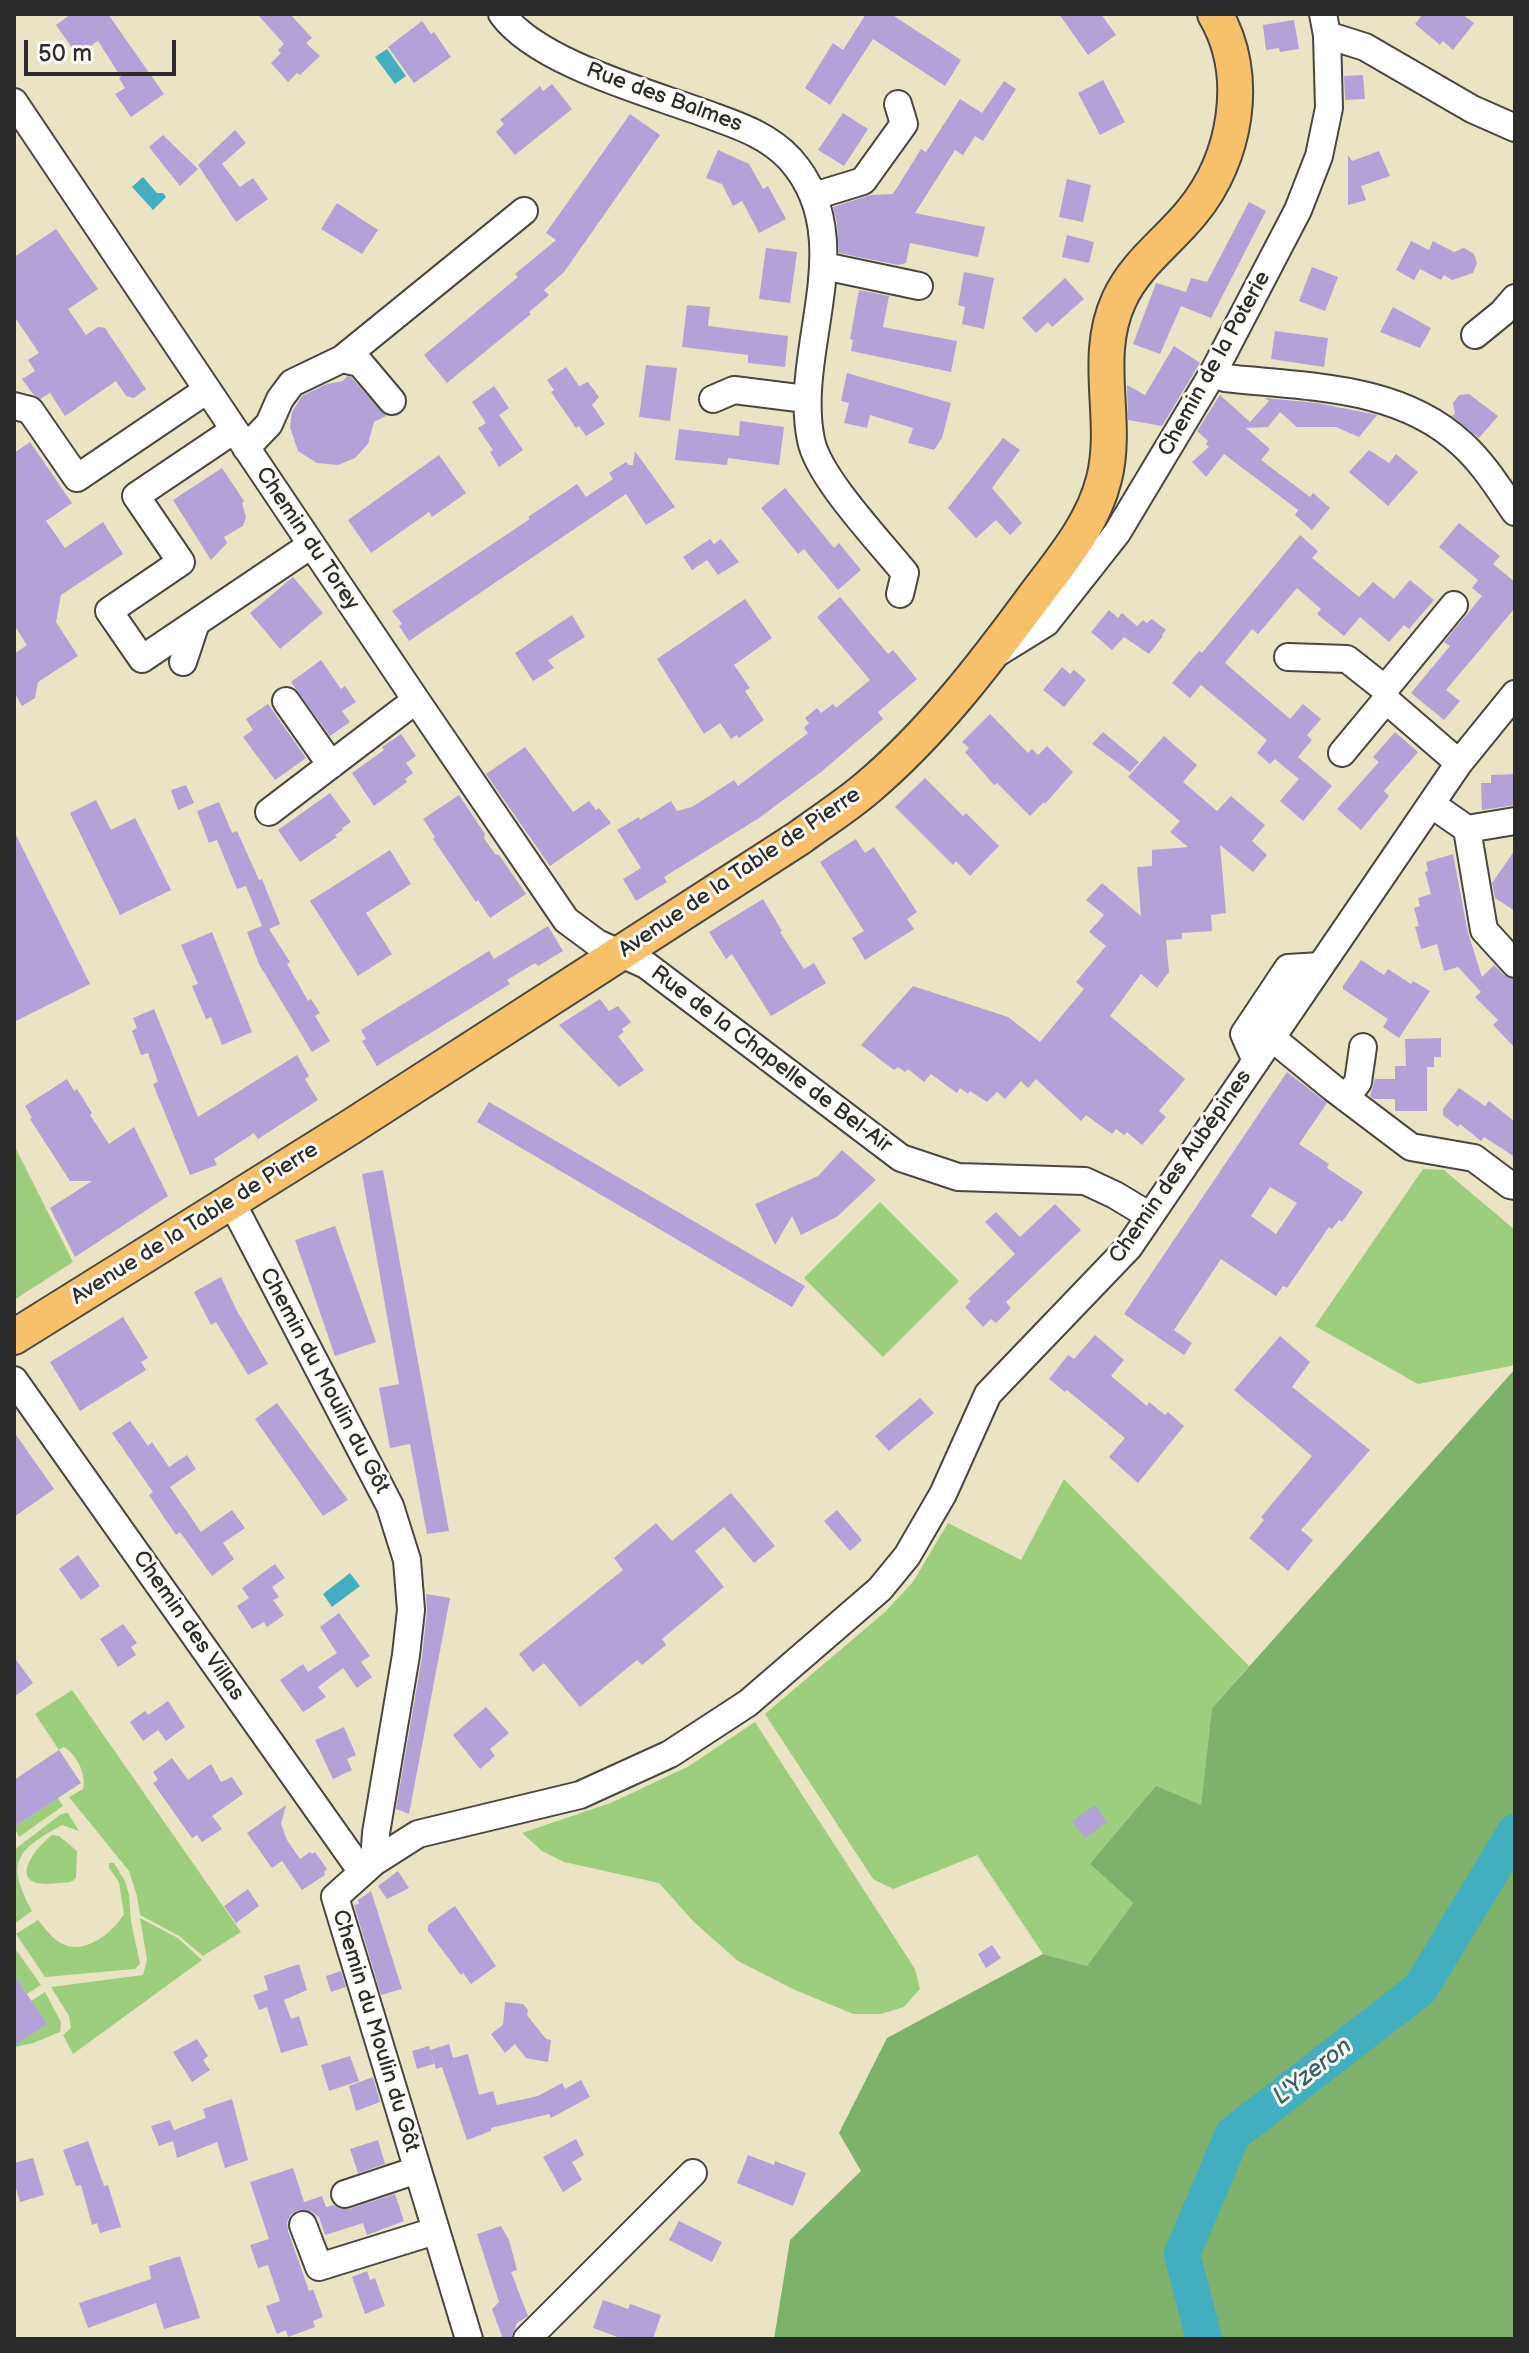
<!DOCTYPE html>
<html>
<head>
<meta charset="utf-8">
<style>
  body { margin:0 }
  #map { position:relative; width:1529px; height:2353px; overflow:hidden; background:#ebe4c4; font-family:"Balsamiq Sans",sans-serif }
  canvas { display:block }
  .frame { position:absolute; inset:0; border:16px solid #2b2b2b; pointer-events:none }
  .scale { position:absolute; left:24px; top:40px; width:152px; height:36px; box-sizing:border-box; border:4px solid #2b2b2b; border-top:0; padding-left:10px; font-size:24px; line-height:28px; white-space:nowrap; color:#2b2b2b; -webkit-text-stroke:6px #fdfcf7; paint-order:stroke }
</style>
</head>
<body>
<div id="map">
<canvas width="1529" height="2353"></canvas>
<div class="frame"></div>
<div class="scale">50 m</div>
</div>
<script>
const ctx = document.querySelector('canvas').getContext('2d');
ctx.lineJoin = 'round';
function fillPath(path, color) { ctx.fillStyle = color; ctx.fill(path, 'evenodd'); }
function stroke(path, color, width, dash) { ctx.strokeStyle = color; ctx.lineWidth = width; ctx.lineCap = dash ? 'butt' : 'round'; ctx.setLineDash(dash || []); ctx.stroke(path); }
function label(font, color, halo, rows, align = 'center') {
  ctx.font = font + ' "Balsamiq Sans",sans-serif'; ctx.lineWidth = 6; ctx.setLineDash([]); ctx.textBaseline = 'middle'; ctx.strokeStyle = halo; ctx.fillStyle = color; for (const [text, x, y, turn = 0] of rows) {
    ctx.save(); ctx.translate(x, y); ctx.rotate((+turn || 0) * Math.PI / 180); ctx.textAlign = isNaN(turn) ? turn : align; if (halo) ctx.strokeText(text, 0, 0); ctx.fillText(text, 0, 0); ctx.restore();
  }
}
fillPath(new Path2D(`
  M14,1145L73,1262L14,1300Z
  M1423,1169L1444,1170L1515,1230V1363L1511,1366L1418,1384L1315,1326Z
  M880,1202L959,1281L883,1357L804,1278Z
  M1064,1479L1249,1666L1212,1708L1201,1806L1090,1864L1133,1903L1087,1966L1043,1954L977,1855L893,1889L873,1879L765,1714L885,1612L913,1582L948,1523L1021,1560Z
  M72,1690L241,1932L203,1956L179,1936L140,1915L137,1896L129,1871L69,1797L83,1789C87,1774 76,1754 64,1747L59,1750L35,1714Z
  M755,1722L915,1969L920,1989L904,2007L881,2014H853L793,1989L738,1961L694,1922L659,1883L564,1862L542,1851L522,1833L613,1802L689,1766Z
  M58,1798L63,1806L19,1837L14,1827Z
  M68,1813L79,1831L62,1825C15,1851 6,1862 32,1911L14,1924V1850L61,1814Z
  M52,1835L59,1836L77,1851L76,1878C70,1884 67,1882 58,1883C8,1890 27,1855 52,1835Z
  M109,1863H114L125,1881L129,1895L131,1921L140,1964L135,1969L45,1977L16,1934L38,1920C43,1926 49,1934 55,1939C79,1960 111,1935 124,1914L119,1882L109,1868Z
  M140,1918L178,1938L202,1960L73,2054L63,2035L71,2028L69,2016L51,1987L143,1975L147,1960Z
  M14,1947L41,1985L27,1994L14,1976Z
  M45,1992L61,2022L60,2032L33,2043L15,2047L31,2001Z`), '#9cce7d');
fillPath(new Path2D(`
  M1515,1369V2339H774L790,2240L861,2171L839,2133L887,2038L1043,1954L1087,1966L1133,1903L1090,1864L1156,1786L1201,1805L1212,1708Z`), '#7db16c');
fillPath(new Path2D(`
  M387,49L406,76L395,84L375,57Z
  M143,177L157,193H163L166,197L153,210L132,187Z
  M350,1573L360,1586L332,1607L323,1594Z`), '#42aec0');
stroke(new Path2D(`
  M1204,2339L1182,2254L1233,2134L1420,1989L1515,1832`), '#42aec0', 36);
fillPath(new Path2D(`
  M71,14H108L164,94L131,117L115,94L125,88L119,78L121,77L98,41L77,55L56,25Z
  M257,14H290L312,38L306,43L320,56L300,75L297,73L288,82L271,63L281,53L278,50L284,44Z
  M866,14H891L961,60L945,86L873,39L830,105L805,88L833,43L843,50Z
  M1059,14H1101L1116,35L1088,55Z
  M1423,14H1462L1474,23L1453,50L1443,41L1440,45L1415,24Z
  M1294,20L1299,49L1280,52L1279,48L1266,50L1263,25Z
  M422,21L431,34L434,32L451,57L414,83L388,47Z
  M1363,75L1365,99L1345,100L1344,76Z
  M1103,80L1125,122L1100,135L1078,93Z
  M1004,81L1016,89L983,141L975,136L963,155L955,150L915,213L985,227L978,257L910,243L906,263L898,265L839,253L837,223L833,207L870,195L893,194L921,149L926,152L960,99L982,113Z
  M552,84L572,109L515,155L496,132L504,124L500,120L540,86L543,91Z
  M843,113L868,129L844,166L818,150Z
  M630,114L660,135L564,272L544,290L549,295L529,312L531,314L447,383L424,355L518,277L515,274L556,240L546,233Z
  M235,130L246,143L222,164L240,187L253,178L268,199L236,222L198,165Z
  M163,135L198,169L180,186L149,147Z
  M718,150L749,164L763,189L768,186L786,219L759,233L742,201L733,206L722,184L706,178Z
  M1379,151L1390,176L1361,186L1366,200L1348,205V155L1352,161Z
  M1067,179L1091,185L1083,222L1059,217Z
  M1249,202L1266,211L1211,318L1181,306L1160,354L1133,344L1156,283L1186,292L1191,278L1207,282Z
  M337,203L378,230L362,254L321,229Z
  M56,229L98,289L68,309L86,335L98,327L105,328L146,389L134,398L126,396L116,381L65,416L50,393L40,399L33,394L22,379L35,371L28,360L39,353L14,316V257Z
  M1067,235L1094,242L1089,263L1062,257Z
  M1411,241L1429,250L1433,241L1454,252L1464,248L1474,254L1477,263L1473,273L1452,280L1444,275L1441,280L1420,269L1414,280L1396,270Z
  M766,248L797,252L790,303L759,299Z
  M1312,267L1338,277L1325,311L1299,301Z
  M964,272L994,278L984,329L962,324L965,307L958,305Z
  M1065,278L1084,299L1052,327L1048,322L1036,333L1022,318Z
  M859,290L889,296L883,327L957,341L951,372L851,351L853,340L850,339Z
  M687,305L710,307L708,326L788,336L785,367L748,363V355L682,347Z
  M1393,307L1431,328L1420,348L1380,332Z
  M1275,331L1328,338L1324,367L1271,359Z
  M1174,346L1200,363L1162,426L1128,420L1127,385L1145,395Z
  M646,365L677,368L670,421L639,417Z
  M566,367L579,386L588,382L599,397L592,405L605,424L586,436L579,426L576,428L551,392L554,390L547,380Z
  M847,373L951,403L942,438L934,450L908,443L913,428L870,415L867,428L844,423L849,403L841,401Z
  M347,376L351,377L386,416L374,422L368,444L355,458L338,465L317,463L298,451L290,427L292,412L302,396L327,384L343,381Z
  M494,386L509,408L499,415L523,450L499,467L490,452L493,450L478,428L486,423L472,402Z
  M1469,394L1498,416L1479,438L1452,416L1455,414L1453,403L1459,395Z
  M1220,395L1250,422L1269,401L1265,398L1317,403L1377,415L1359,437L1336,427H1297L1280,412L1268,427L1246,428L1270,449L1261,460L1310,497L1313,493L1330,508L1312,530L1295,515L1298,510L1224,454L1206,477L1192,462L1209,447L1206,444L1208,441L1197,431Z
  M740,421L784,427L779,465L728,458L727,465L675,460L679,429L739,436Z
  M1003,438L1020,450L992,488L1022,523L1010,535L996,520L976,538L948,508Z
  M30,442L72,503L46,521L65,548L103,522L123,554L61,595L56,622L78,656L38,682L35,698L22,706L14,692V654L27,645L14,625V453Z
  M1369,450L1389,463L1396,454L1418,472L1388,506L1349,472Z
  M635,451L675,507L646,525L626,494L409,641L399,626L402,624L392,611L530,519L528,517L577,484L586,497L613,479L609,473L626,462L629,465H633Z
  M439,455L466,493L432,517L429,512L371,553L348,520Z
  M222,468L244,501L242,503L246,517L243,526L224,537L227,543L211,560L173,500Z
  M785,488L834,548L839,543L861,570L838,590L804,549L798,554L761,508Z
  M1459,523L1500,556L1493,564L1515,582V608L1446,690L1460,701L1444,720L1411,693L1450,646L1444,642L1482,596L1472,588L1478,580L1439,547Z
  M1300,535L1318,551L1312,558L1359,597L1373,582L1394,599L1410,580L1434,600L1409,629L1404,625L1389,642L1360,617L1344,636L1317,614L1321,609L1297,588L1258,634L1252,629L1225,663L1290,719L1303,704L1321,719L1307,735L1312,740L1298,757L1332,786L1303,821L1280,801L1299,779L1275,759L1270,764L1257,753L1267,740L1201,685L1190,698L1172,683L1199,651L1202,653Z
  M710,539L714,544L721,539L739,562L718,575L707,560L692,570L683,557Z
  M293,577L323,613L280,649L250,613Z
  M840,597L888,654L893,650L917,679L878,712L883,719L821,772L759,818L664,877L667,882L636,901L623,879L641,868L617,830L639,817L640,820L671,801L677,811L692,807L734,780L738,786L808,733L804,728L809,723L805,718L817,708L821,713L833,704L836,708L870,680L817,617Z
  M745,599L772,638L734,665L750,688L745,691L764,720L739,738L737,735L731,739L720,723L704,734L657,659Z
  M1109,610L1118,618L1122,613L1137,626L1143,620L1147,623L1152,619L1166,630L1162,635L1163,636L1149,654L1124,637L1112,650L1091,632Z
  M572,615L585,637L548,660L554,668L533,681L515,653Z
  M321,660L341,689L345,686L356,702L342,711L350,722L330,736L291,682Z
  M1062,667L1070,674L1074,670L1086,680L1064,707L1043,690Z
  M268,704L306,758L275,780L243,737L253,730L246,719Z
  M990,714L1028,753L1032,749L1038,755L1047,746L1073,772L1045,804L1044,802L1030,816L997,783L994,785L965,752L969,748L962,742Z
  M1103,732L1139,762L1130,772L1092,744Z
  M1395,732L1418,752L1384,791L1389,796L1361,830L1337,809L1379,762L1373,757Z
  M401,734L416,756L406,763L413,773L405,779L407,782L374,806L352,773L384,750L382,747Z
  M1164,736L1197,765L1183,782L1217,811L1231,796L1265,825L1252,841L1267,855L1253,872L1220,845L1226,913L1211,915L1212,931L1182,933V939L1166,940L1169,972L1157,988L1141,974L1110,1016L1185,1079L1159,1111L1166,1117L1142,1145L1127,1132L1124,1135L1116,1129L1112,1134L1086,1115L1081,1121L1036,1079L1028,1088L1021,1081L1005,1099L997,1092L987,1102L970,1091L968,1094L960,1088L957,1093L931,1074L924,1082L908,1069L905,1072L898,1067L894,1070L861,1045L913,986L1008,1017L1040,1042L1084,989L1076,982L1106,946L1089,932L1104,915L1086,900L1102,883L1141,916L1137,867L1152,866V850L1188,847L1170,832L1180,821L1128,777Z
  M525,747L573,812L589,801L596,810L599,808L611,823L550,866L486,774Z
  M1515,774V805L1482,810L1481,783H1491V775Z
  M925,778L963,816L966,813L999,846L970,876L956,861L953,865L895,807Z
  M186,785L194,803L178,810L171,790Z
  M330,793L351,822L342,828L343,830L335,835L337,837L300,862L278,830Z
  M459,795L485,834L484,838L495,854L499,855L526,894L490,918L478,900L476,902L433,839L435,837L423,819Z
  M96,800L111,830L135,818L171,890L120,915L70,813Z
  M219,802L232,833L237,831L259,880L262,879L280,924L269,929L290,962L287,964L308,1001L311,999L320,1013L315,1016L330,1041L312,1052L259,964L247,932L262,926L246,886L237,889L217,840L209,843L197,811Z
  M14,831L90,984L14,1022Z
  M856,839L865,853L874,847L917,912L907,919L914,929L865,960L852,938L864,931L820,862Z
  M390,850L411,884L366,913L392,954L358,976L310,901Z
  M1515,850V911L1495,898L1492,883Z
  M1453,854L1468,933L1482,977L1494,965L1504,975L1515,980V1048L1493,1025L1498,1020L1475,997L1481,992L1458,967L1444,971L1437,944L1421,949L1415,927L1419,926L1414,908L1420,906L1418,898L1431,894L1425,872L1428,871L1426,862Z
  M763,899L782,931L780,932L804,969L814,963L826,983L771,1016L732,954L726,959L709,932Z
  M548,926L563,951L538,966L535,963L507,980L510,984L377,1066L362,1041L366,1039L361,1030L489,951L494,959Z
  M212,932L252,1032L222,1045L211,1017L206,1019L192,986L198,984L181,945Z
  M1361,960L1384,975L1388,969L1411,984L1413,981L1430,991L1399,1038L1383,1027L1388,1019L1343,989V986Z
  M600,999L609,1011L618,1006L631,1022L622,1029L624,1032L618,1036L644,1070L619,1087L559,1025Z
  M154,1009L198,1117L297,1055L309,1076L305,1079L318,1100L258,1139L254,1133L214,1159L217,1165L190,1175L153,1084L158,1082L148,1053L141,1055L132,1031L137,1028L133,1018Z
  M1441,1038V1057H1434V1067H1427V1111H1395V1099H1374L1370,1096L1375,1079H1395V1066H1406L1405,1039Z
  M1287,1072L1327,1103L1299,1144L1329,1164L1327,1168L1363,1192L1342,1222L1339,1220L1332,1229L1329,1227L1287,1288L1283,1286L1276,1296L1221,1259L1174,1330L1192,1343L1184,1355L1124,1314ZM1270,1187L1297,1203L1276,1234L1251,1216Z
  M67,1079L74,1091L77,1089L92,1113L90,1115L109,1144L134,1127L168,1196L75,1257L50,1208L92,1181H70L30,1119L32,1118L25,1106Z
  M1459,1088L1485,1106L1489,1101L1515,1122V1157L1484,1137L1481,1141L1460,1124L1458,1127L1443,1115V1109Z
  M489,1102L805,1286L792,1307L477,1122Z
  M842,1150L876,1180L838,1216L801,1235L792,1216L775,1245L755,1204L818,1176Z
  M383,1170L449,1531L427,1534L410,1444L390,1448L379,1388L399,1384L362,1174Z
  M1055,1204L1081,1230L1006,1302L1011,1308L996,1323L991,1319L983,1327L965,1307L971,1301L968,1299L1015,1254L985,1222L996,1212L1020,1237Z
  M335,1226L376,1342L335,1356L295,1240Z
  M221,1277L237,1311L268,1364L248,1375L216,1322L211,1325L194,1292Z
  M123,1317L148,1358L141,1362L146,1370L80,1411L50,1362Z
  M1095,1335L1124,1360L1111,1376L1147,1406L1149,1402L1165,1415L1168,1412L1184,1426L1138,1483L1109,1457L1125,1438L1067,1390L1065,1392L1049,1379L1068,1355L1074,1359Z
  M1280,1336L1310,1362L1292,1387L1370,1450L1301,1530L1313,1540L1288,1571L1249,1538L1264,1520L1261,1517L1312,1456L1234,1390Z
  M920,1398L934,1413L889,1451L875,1436Z
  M277,1403L348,1500L323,1516L255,1419Z
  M130,1421L148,1446L152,1442L169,1467L187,1455L196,1469L170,1487L201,1532L232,1510L245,1528L223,1543L234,1559L212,1576L180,1532L176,1535L149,1495L153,1492L112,1433Z
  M14,1432L54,1489L14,1517Z
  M731,1493L775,1546L754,1563L724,1527L695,1551L724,1587L662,1639L666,1645L642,1665L637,1660L580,1707L544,1663L533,1672L519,1654L623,1570L614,1558L656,1523L672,1541Z
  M837,1510L862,1540L850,1551L824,1521Z
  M78,1555L100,1586L81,1600L59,1569Z
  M275,1564L285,1578L272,1587L279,1597L273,1600L284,1615L267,1627L264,1622L252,1629L237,1606L249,1598L242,1588Z
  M426,1594L450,1598L409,1814L396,1809L422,1657L427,1611Z
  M339,1613L370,1656L361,1662L372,1677L357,1688L343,1668L318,1687L326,1697L303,1712L280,1680L303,1664L308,1672L337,1653L320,1627Z
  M123,1624L137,1643L131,1647L136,1655L118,1667L100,1639Z
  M14,1657L33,1683L14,1697Z
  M168,1701L185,1727L166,1741L158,1730L143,1741L130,1722L145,1711L148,1715Z
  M486,1707L509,1733L490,1749L495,1756L480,1769L453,1735Z
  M344,1727L356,1755L347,1759L352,1770L333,1779L315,1740Z
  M59,1750L81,1783L14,1827V1780Z
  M172,1758L188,1780L211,1764L221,1782L232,1777L243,1794L212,1816L222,1829L202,1842L197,1835L192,1838L153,1783L158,1780L153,1772Z
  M286,1805L281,1824L287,1840L300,1859L310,1852L312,1854L315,1852L327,1869L324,1872L325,1875L302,1890L282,1861L272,1868L247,1833Z
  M1095,1805L1107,1822L1085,1838L1072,1821Z
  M398,1871L409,1888L387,1899L378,1886Z
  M248,1889L259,1906L236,1923L224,1906Z
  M371,1891L402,1989L381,1995L354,1905L359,1904L358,1900Z
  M455,1906L496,1966L471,1984L463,1973L461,1975L428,1931V1925Z
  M992,1945L1001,1958L986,1968L978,1954Z
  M299,1964L307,1990L284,2000L291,2019L299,2016L308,2045L281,2053L267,2007L259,2010L253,1995L268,1990L264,1976Z
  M341,1971L346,1987L331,1992L326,1976Z
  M14,1975L47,2024L14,2046Z
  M505,2002L523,2004L528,2010L527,2015L546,2039L551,2040L548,2062L526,2058L515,2044L505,2053L491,2034L503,2025Z
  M197,2039L208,2056L203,2060L210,2070L192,2082L173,2052Z
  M449,2044L453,2058L468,2054L479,2095L493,2091L497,2105L538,2096L562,2083L565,2089L581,2080L590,2097L551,2118L549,2114L491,2128V2131L467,2140L442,2067L436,2069L430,2050Z
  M429,2046L434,2064L417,2069L412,2051Z
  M350,2056L359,2081L329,2091L321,2065Z
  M373,2077L380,2102L356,2111L349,2086Z
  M232,2099L248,2160L225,2168L217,2142L177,2158L173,2141L159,2146L151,2126L170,2120L174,2130L206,2118L203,2109Z
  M576,2139L584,2155L572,2162L582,2180L563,2192L543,2157Z
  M378,2140L385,2164L358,2173L350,2149Z
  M88,2141L104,2186L108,2185L121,2227L100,2233L97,2223L92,2225L81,2185L76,2186L63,2150Z
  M748,2155L774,2165L775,2161L806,2173L793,2206L737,2183Z
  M33,2158L44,2195L20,2202L14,2182V2163Z
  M293,2168L304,2202L322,2196L326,2207L334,2205L341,2209H349L395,2194L404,2221L367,2235L363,2223L325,2235L319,2217L312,2212L298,2210L291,2214L287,2222L288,2231L309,2291L313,2289L323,2317L313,2321L315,2327L288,2337L286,2330L277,2334L266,2306L280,2301L268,2265L258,2268L250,2245L269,2239L250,2182Z
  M679,2221L722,2242L712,2262L669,2240Z
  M501,2226L509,2240L517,2270L511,2272L528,2316L517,2323L511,2339H503L492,2309L499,2302L477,2234Z
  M180,2256L200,2318L164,2329L156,2303L88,2328L79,2303L151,2279L149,2266Z
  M367,2271L370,2280L375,2278L385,2306L365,2314L352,2277Z
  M603,2300L628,2309L630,2304L661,2315L653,2339H623L593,2328Z`), '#b2a2d7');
const minor = new Path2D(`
  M502,14C538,64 654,94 712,116C740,126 769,136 790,159C862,239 792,349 811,440C818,477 880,542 905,573L900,594
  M1327,35L1365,47L1472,109L1515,128
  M14,102L416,700L566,920L597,943L646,965L901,1158L958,1177L1085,1181L1115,1195L1150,1216
  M814,196L863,181L904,124L898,104
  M824,266L919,286
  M1475,335L1502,313L1515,298
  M342,359L360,363L392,401
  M1213,373L1225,378C1306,387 1399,385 1462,444C1484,464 1499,489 1515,512
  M713,399L734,390L806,399
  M14,406L30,410L77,478L207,390
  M234,430L136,496L181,562L109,611L142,659L311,545
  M246,448L269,424L280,399L292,383L342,359L524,211
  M999,652L1046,623L1117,533L1213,373L1298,210L1319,156L1329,108L1327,35L1323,14
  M1288,657L1347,659L1385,689
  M183,662L196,623
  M1386,700L1385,689L1454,605
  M286,701L331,765
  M1342,753L1386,700L1459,763
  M1431,804L1467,829L1484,930L1515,964
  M269,812L416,700
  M1467,829L1515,821
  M1272,1038L1333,1088L1411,1147L1474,1158L1510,1185L1515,1186
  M1256,1061L1244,1034L1288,968L1320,966
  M1346,1098L1358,1082L1363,1047
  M231,1201L390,1506L407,1560L411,1610L406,1655L376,1833L374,1862
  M14,1380L362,1872
  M345,2194L417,2170
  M303,2225L319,2267L435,2231
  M469,2339L335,1897L374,1862L418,1834L580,1795L670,1754L748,1703L880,1589L907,1556L943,1494L988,1394L1129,1247L1459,763L1515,694
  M527,2339L693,2173`);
const major = new Path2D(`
  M14,1337L349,1128L799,838C822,821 846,806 867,788C932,733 984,665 1034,597C1061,561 1093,524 1104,479C1119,420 1092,358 1119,300C1135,264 1168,242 1192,212C1236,159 1251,75 1215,14`);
stroke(minor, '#484742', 30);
stroke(major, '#484742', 38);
stroke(minor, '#fff', 26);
stroke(major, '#f7c06b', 34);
label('22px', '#2b2b2b', '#fdfcf7', [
  ["Rue des Balmes",664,98,20],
  ["Chemin de la Poterie",1215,364,-61],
  ["Chemin du Torey",307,539,56],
  ["Avenue de la Table de Pierre",740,873,-34],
  ["Rue de la Chapelle de Bel-Air",771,1060,37],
  ["Chemin des Aubépines",1181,1167,-55],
  ["Avenue de la Table de Pierre",195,1224,-32],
  ["Chemin du Moulin du Gôt",324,1381,62],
  ["Chemin des Villas",188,1626,55],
  ["Chemin du Moulin du Gôt",375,2031,73]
]);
label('italic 24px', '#345f67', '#fdfcf7', [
  ["L'Yzeron",1313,2072,-38]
]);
</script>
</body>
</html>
